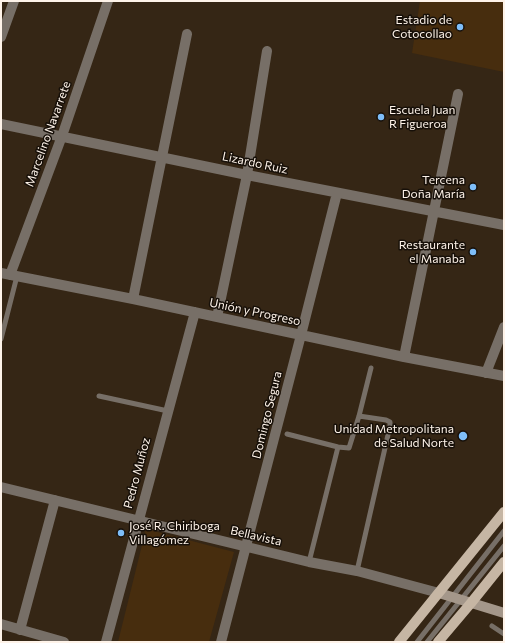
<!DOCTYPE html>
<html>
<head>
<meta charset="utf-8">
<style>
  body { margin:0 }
  #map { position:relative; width:505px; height:643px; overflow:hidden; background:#352615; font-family:Commissioner,sans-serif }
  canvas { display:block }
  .frame { position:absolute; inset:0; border:2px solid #fef3e9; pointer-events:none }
</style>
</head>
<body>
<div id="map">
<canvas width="505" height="643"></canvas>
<div class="frame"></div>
</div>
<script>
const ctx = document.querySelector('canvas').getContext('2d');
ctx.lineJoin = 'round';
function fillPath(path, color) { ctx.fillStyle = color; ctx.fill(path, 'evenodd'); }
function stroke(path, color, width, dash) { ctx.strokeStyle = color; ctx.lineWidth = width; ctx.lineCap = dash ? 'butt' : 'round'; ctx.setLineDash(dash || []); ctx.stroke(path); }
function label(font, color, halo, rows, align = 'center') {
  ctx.font = font + ' Commissioner,sans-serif'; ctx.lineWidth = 3; ctx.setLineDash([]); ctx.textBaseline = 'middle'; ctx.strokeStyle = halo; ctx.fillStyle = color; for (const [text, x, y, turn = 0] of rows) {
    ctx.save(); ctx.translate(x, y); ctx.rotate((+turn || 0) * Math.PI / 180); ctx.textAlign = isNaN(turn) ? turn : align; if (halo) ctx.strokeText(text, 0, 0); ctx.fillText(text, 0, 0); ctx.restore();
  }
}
fillPath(new Path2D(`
  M420,1H504V72L412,53Z
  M146,529L234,552L209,642H118Z`), '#472d0e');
stroke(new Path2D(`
  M1,339L17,276
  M99,396L168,411
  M287,434L338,447L349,448L359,416L371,368
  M309,562L338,447
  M357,571L390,426V422L386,420L359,416
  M492,626L504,634
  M417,642L504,531
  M427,642L504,546`), '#776f67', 5);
stroke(new Path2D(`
  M1,37L14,1
  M1,124L247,175L504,225
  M1,273L133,299L404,357L504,376
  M10,275L62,136L108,1
  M133,299L187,34
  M217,317L247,175L267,51
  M404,357L458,94
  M486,373L504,327
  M1,487L309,562L357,571L439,593
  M1,624L64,642
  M20,630L55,500
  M106,642L195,312
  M221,642L301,335L337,193`), '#776f67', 10);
stroke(new Path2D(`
  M439,593L504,613`), '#a4978a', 10);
stroke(new Path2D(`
  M399,642L504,512
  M438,642L471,603L504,562`), '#c6b6a4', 10);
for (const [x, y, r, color] of [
  [460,27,4,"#7ebef9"],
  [381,117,4,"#7ebef9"],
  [473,187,4,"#7ebef9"],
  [473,252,4,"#7ebef9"],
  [463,436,5,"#7ebef9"],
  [121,533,4,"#7ebef9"]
]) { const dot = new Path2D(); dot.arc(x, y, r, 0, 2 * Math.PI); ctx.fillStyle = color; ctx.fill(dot); stroke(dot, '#171009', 1.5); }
label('12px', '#fef3e9', '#171009', [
  ["Estadio de",452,20],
  ["Cotocollao",452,34],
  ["Escuela Juan",389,110,"left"],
  ["R Figueroa",389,124,"left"],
  ["Tercena",465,180],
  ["Doña María",465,194],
  ["Restaurante",465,245],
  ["el Manaba",465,259],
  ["Unidad Metropolitana",454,429],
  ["de Salud Norte",454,443],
  ["José R. Chiriboga",129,526,"left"],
  ["Villagómez",129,540,"left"]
], 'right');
label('12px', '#fef3e9', '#171009', [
  ["Marcelino Navarrete",48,134,-70],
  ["Lizardo Ruiz",255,163,12],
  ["Unión y Progreso",255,312,12],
  ["Domingo Segura",267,415,-76],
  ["Pedro Muñoz",137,473,-75],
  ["Bellavista",256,536,13]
]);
</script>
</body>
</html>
